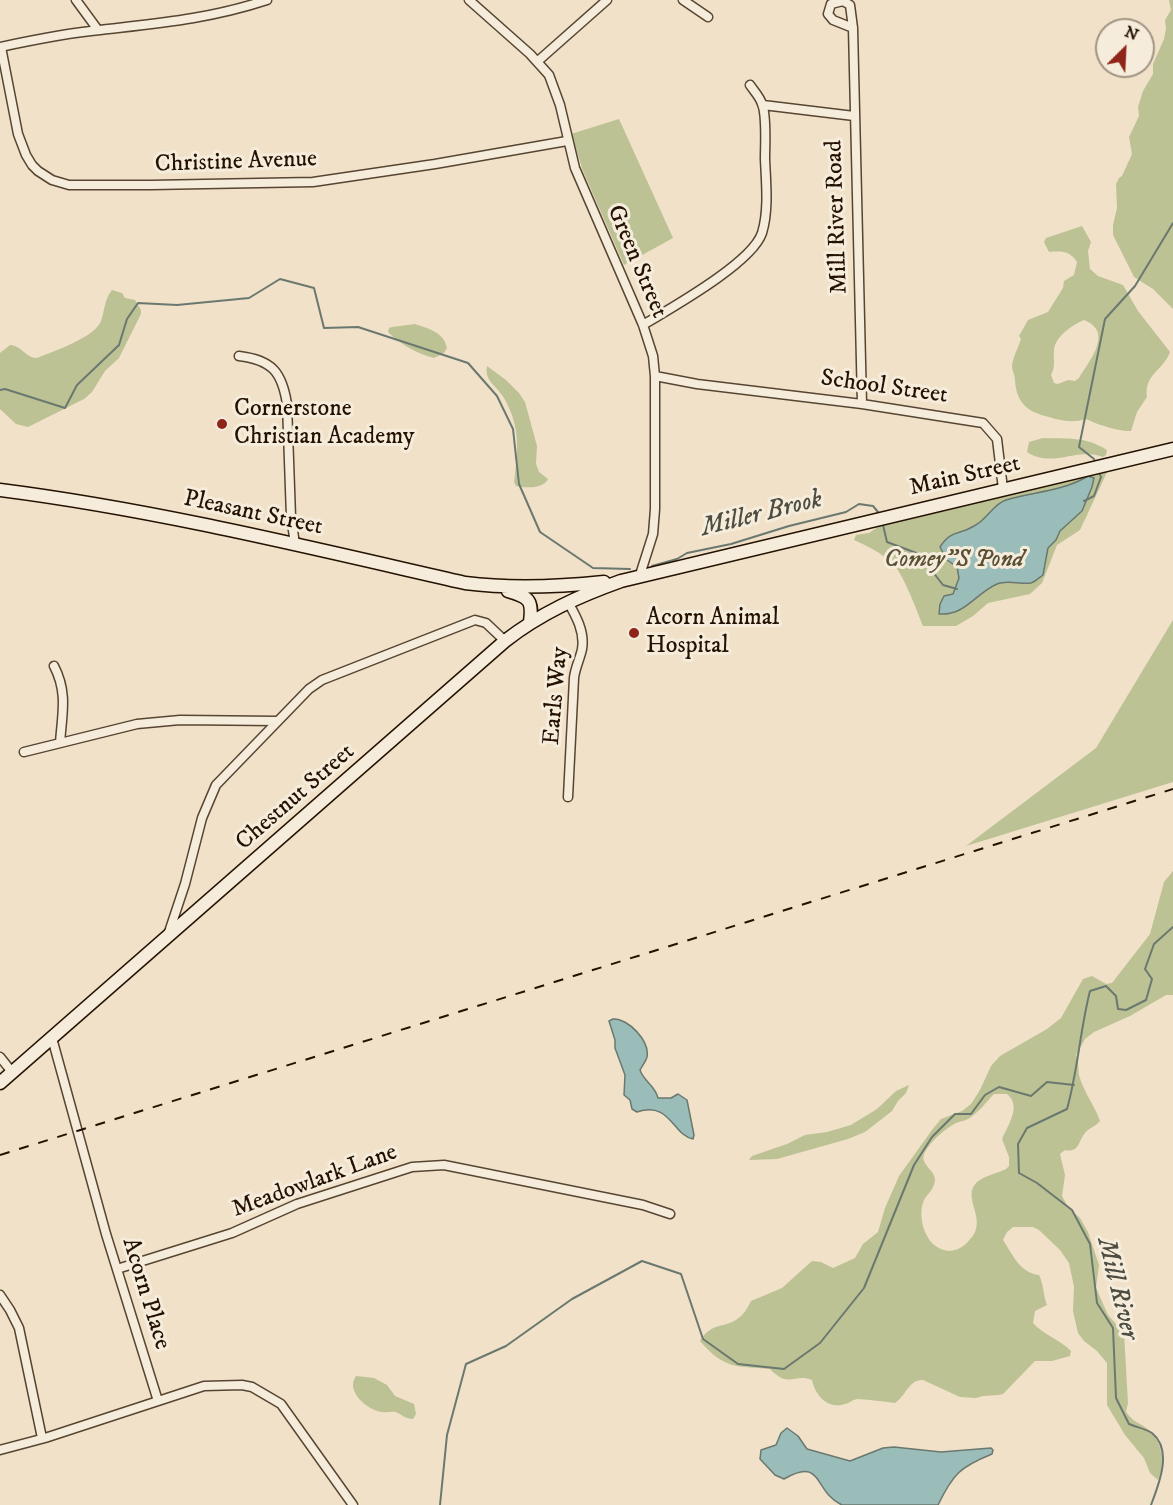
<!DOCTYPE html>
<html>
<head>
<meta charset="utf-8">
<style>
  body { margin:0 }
  #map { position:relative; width:1173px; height:1505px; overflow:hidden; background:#f0e1c8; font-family:"IM FELL DW Pica",serif }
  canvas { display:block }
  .north { position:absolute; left:1095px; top:18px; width:60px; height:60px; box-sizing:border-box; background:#f5ecdb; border:2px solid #a19483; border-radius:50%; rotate:24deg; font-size:16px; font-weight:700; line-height:24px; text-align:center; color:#241100 }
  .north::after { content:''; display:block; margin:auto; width:21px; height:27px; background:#8f2418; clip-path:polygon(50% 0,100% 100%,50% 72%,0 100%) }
</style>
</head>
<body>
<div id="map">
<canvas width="1173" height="1505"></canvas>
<div class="north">N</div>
</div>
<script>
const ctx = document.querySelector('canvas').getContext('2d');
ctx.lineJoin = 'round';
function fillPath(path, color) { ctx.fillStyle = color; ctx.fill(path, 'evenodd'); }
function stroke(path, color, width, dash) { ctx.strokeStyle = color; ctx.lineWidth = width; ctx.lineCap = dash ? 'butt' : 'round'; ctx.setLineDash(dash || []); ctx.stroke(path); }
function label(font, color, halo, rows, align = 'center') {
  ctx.font = font + ' "IM FELL DW Pica",serif'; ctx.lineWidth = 6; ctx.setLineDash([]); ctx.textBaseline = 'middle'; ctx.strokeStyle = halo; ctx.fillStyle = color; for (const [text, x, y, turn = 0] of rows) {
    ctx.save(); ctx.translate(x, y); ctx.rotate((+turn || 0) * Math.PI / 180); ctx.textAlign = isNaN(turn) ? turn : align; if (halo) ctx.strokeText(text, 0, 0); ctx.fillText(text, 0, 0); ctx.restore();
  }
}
fillPath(new Path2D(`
  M1169,0H1173V309L1153,289L1134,277L1113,235V225L1117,208L1116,184L1119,178L1122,176L1132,154L1129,137L1139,116L1138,107L1143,91L1153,74V64L1164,39L1166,29L1165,20L1171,10Z
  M619,119L673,238L624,265L583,171L571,134Z
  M1082,226L1091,242L1088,251L1090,269L1098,276L1123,285L1138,311L1170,352C1163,371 1144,374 1147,397L1137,412L1131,431C1120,432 1096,424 1086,419C1072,423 1062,421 1049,417C1027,412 1016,402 1015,380C1015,375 1012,371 1012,366C1013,357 1018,348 1021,339L1019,336L1028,320L1048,312L1063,288L1064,281L1074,275L1077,262C1070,251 1062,251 1049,252L1044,242L1046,238ZM1084,320C1114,332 1090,360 1079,378L1075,381L1068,380L1058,384L1054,383L1051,375C1056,366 1053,360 1054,350C1055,337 1072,325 1084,320Z
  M112,290L122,293L125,298L135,300L141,310V314L119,358L105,371L92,392L84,399L28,427L16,424L0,409V353L10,345C22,346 26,358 37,358C54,351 94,338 101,321C105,310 104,300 112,290Z
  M415,324C429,329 444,332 447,348L444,353L434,358C416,353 401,345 388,332L389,328L392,327Z
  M487,366L506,380L519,393L525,402L537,446L536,464L539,472L548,479C543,489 526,488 516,486L514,482C517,459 520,438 512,415C510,410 507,403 504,398C497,386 484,381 487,366Z
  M1043,438C1067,439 1085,436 1107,450L1106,455L1103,457C1079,446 1052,469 1027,452L1029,442Z
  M1108,470L1080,530L1057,545L1042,583L1030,594L988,603L973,616L956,626H923C917,611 902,570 891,562C880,552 867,546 854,540L856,535L869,533L878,527V525Z
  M1173,620V782L966,846L1096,748Z
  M1173,871V995H1166L1130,1016L1094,1032L1085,1039L1076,1055C1079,1062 1078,1067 1079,1075C1083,1091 1095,1106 1100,1121C1096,1126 1089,1128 1085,1133C1078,1142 1079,1153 1065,1150L1060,1154L1065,1175L1062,1196L1068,1207L1080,1218L1088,1232L1099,1265L1096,1288L1108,1315L1124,1333L1128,1403L1126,1412C1134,1423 1139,1422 1149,1430C1163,1442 1165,1465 1158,1480L1150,1473L1144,1458L1125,1435L1107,1405V1363L1097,1351L1084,1341L1078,1333L1073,1311L1074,1287L1069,1263L1060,1250L1039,1230L1033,1227H1013L1007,1232L1003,1240C1013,1255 1020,1273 1039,1275C1044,1285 1043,1295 1047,1305L1035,1311L1033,1323C1044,1335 1059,1339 1071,1351L1070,1356L1052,1361H1035L1003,1394L998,1395L983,1396L976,1398L960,1397L923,1380C909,1379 906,1396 895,1403C882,1401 871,1400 858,1399C853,1399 850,1403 845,1404C828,1410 815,1395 812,1380C794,1373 789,1389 770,1369C735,1366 724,1369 700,1341C715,1315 735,1336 751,1301L782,1288L812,1261L821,1262L833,1268L855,1258L863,1244L878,1232L885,1208L899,1176L932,1130L941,1119L962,1111L971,1104L980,1090L991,1066L1000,1056L1047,1029L1061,1018L1083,979L1092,976L1106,984L1112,983L1150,934L1164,882ZM994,1094H1007C1022,1106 1008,1125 1002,1139L1009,1157V1166L1006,1169C998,1173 984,1176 977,1182C961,1197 987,1218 972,1237C968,1242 963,1247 958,1249C949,1253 939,1250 932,1243C923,1233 918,1214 924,1200C928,1193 934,1190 935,1180C935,1169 918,1164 925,1152C930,1142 944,1130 954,1124C959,1121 967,1121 971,1117C980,1111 987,1101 994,1094Z
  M909,1085L906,1093L898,1101L892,1111L865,1132L848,1139L777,1159L749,1160L752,1156L787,1144L805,1135L827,1132L851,1125L877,1109L896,1091Z
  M356,1376L374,1378L387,1385L395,1396L414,1404L416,1414L413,1419C406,1419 402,1415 396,1412C391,1411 387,1413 382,1412C367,1410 345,1391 356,1376Z`), '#bcc294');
const water = new Path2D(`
  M1088,476L1094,478L1092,487L1082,511L1060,531L1056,540L1048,548L1043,575C1040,577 1035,582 1031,583C1020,585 1008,579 997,584C976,593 965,616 939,614L940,604L944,596L953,594L959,578L957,567L947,560L940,547C952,529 958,536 974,526C987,520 993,504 1006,500C1033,492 1064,491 1088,476Z
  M613,1019C628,1018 650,1041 647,1057C646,1061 642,1066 640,1070C644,1082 655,1085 658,1098H671L678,1094L687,1100L694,1135L693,1139C672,1135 671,1101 637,1112L632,1109L630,1100L624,1095L625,1075L615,1048V1040L609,1021Z
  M787,1428L798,1436L807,1449L850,1461L883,1448L894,1447L941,1452L991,1448L993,1450L992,1454C960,1467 953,1474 938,1505H842C813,1492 824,1456 784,1479L775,1475L760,1459L761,1450L776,1445L781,1433Z`);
fillPath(water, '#9abdb9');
stroke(water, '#6b786f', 1.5);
stroke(new Path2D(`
  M0,390L5,389L65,408L77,385L119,345L127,319L138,303L177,305L249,298L280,279L314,288L324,328L358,327L468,363L497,396L513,429L519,484L540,532L593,568L630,569
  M1096,464L1094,459L1079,447L1105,319L1135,286L1173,223
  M1084,501L1094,496L1101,477L1099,472
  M883,525L887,542L919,554L943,585L957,589
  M652,566L677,559L687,553L731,544L789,526L846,512L859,504L873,506L878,512
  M440,1505L447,1435L466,1364L506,1346L572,1299L642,1261L681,1274L703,1339L738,1364L784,1369L820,1343L864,1288L914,1165L932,1137L955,1114H971L985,1095L999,1087L1031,1096L1047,1082L1074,1085
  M1151,1505C1159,1484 1173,1450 1152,1433C1146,1429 1136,1427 1129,1424L1116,1398L1113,1328L1097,1303L1090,1244L1072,1210L1037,1183L1019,1173L1018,1144L1027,1128L1067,1109C1078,1070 1080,1030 1090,991L1106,986L1116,996L1118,1009L1126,1010L1146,1000L1152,979L1145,969L1154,944L1173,927`), '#6b786f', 2);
const street = new Path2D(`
  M76,0L98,30
  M469,0L530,54L549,75L560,105L575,168L643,325L653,356L655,376V509L653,534L639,578
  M683,0L708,17
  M853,28L833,20L828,14L831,4L843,1L850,5L853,28L862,404
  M0,47C33,40 67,33 100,30C160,23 209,19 267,0
  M1,47L18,134L26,155L32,165L38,171L52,180L69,185H151L313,182L435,164L567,141
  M538,61L607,0
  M763,105L854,116
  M643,325C671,308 752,263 762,233C769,210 766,183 765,159C765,146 767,115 762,104C760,97 754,91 750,85
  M239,356C272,360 282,372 287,404L291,517L295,544
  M655,376L697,384L862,404L983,423L997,439L1003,489
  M568,602C576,616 585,632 582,649C580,659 575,668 574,678L568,797
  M54,666C68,693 62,714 60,743
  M24,752L137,724L180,720L277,721
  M168,935L185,884L202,818L216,785L309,689L322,680L475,620L486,623L505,641
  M52,1038L106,1234L158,1401
  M0,1057L12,1072
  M117,1269L232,1233L297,1204L412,1167L444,1165L643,1205L670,1214
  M0,1295L10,1310L19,1328L42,1438
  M0,1450L45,1438L204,1386L242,1385L252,1387L281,1404L353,1505`);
const secondary = new Path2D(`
  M0,490C157,510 311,548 465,583C512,589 557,587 604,582
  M508,591C529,597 533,600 530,622
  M0,1083L505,641C541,613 579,596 621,581L1173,449`);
stroke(street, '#574532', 11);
stroke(secondary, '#241100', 15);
stroke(street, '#f5ecdb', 8);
stroke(secondary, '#f5ecdb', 12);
stroke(new Path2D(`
  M0,1155L1173,789`), '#241100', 2, [10, 10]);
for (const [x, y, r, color] of [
  [222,424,6,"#8f2418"],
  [634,633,6,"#8f2418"]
]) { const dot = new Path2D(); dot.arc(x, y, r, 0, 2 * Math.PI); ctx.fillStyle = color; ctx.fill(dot); stroke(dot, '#f5ecdb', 2); }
label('24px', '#241100', '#f5ecdb', [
  ["Christine Avenue",236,163,-2],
  ["Mill River Road",838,217,-92],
  ["Green Street",636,262,67],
  ["School Street",884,388,8],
  ["Main Street",965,477,-13],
  ["Pleasant Street",253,514,12],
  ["Earls Way",557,696,-85],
  ["Chestnut Street",296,798,-41],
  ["Meadowlark Lane",315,1182,-20],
  ["Acorn Place",145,1294,73]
]);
label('24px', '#241100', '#f5ecdb', [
  ["Cornerstone",234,410],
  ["Christian Academy",234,438],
  ["Acorn Animal",646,619],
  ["Hospital",646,647]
], 'left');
label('italic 24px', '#594f34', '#f5ecdb', [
  ["Comey\"S Pond",954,561]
]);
label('italic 26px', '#4d4d41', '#f5ecdb', [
  ["Miller Brook",762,515,-14],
  ["Mill River",1116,1289,76]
]);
</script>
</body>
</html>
